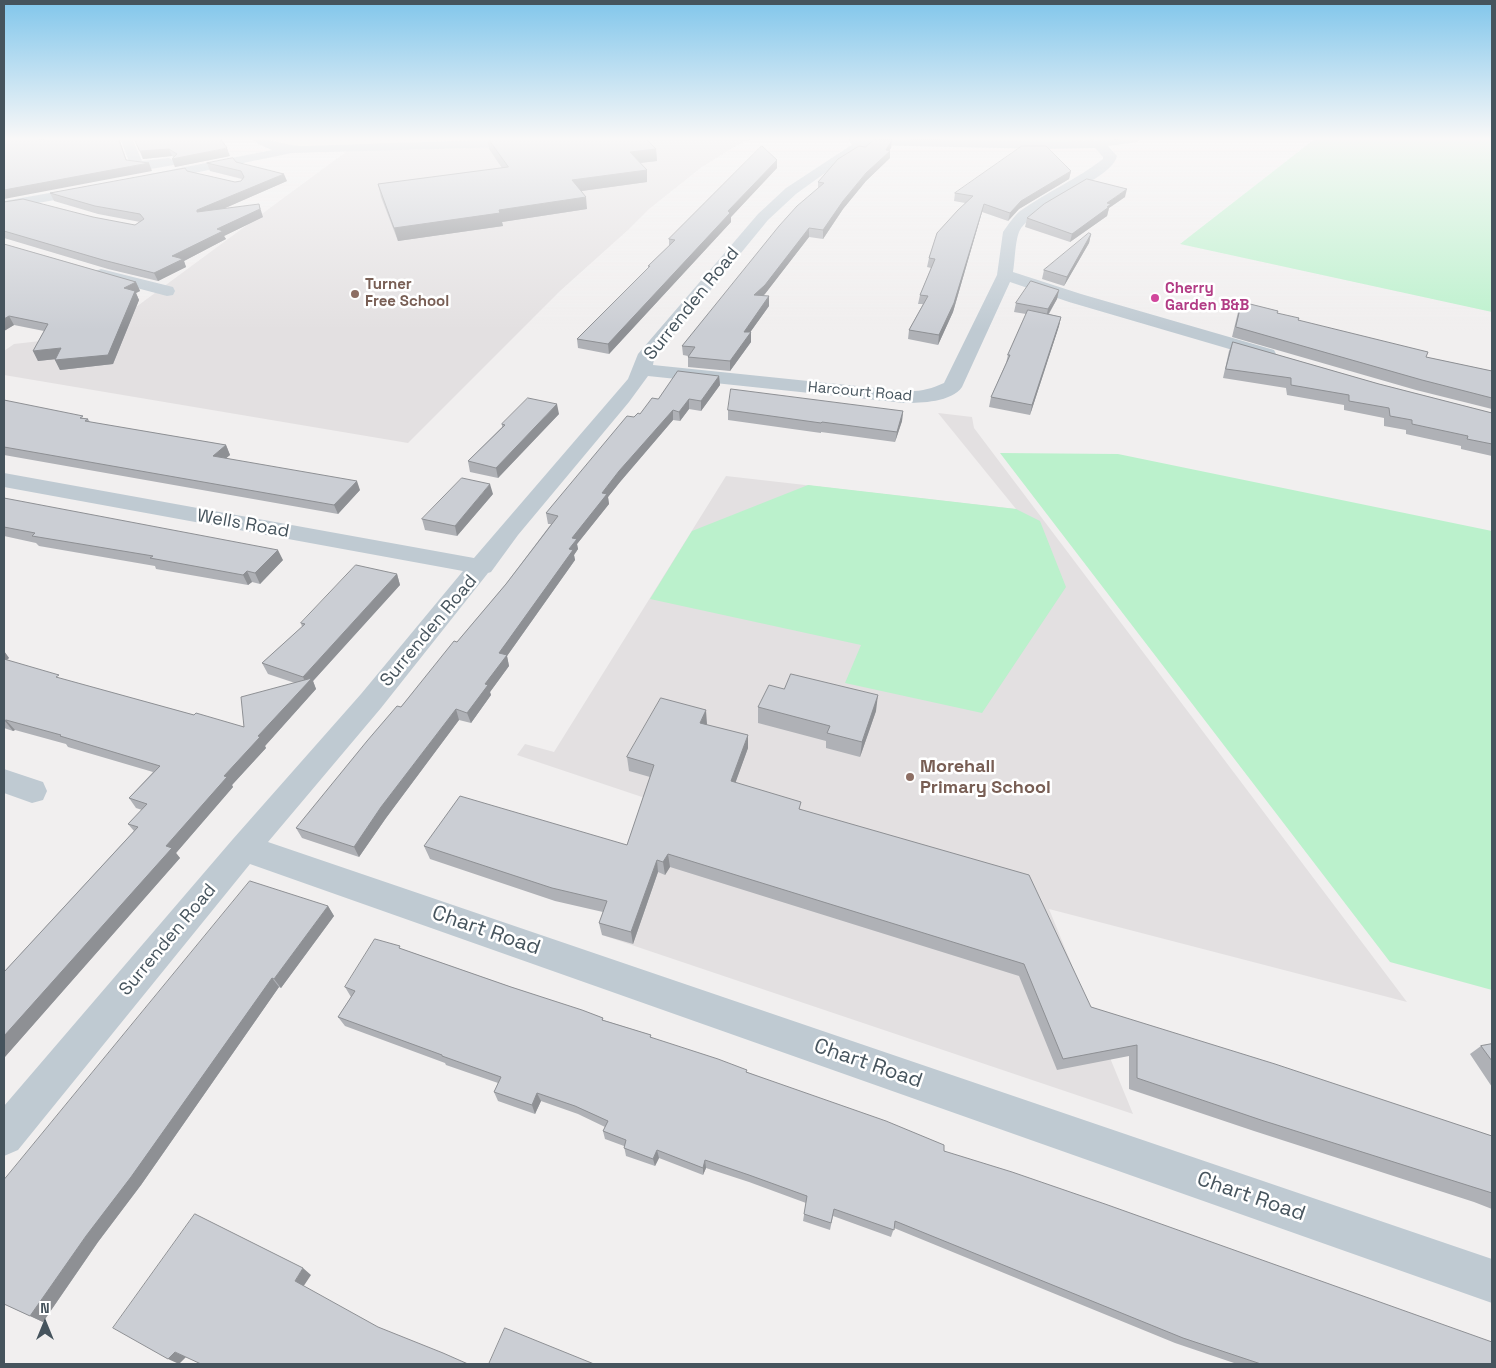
<!DOCTYPE html>
<html>
<head>
<meta charset="utf-8">
<style>
  body { margin:0 }
  #map { position:relative; width:1496px; height:1368px; overflow:hidden; background:#f1efef; font-family:"Space Grotesk",sans-serif }
  canvas { display:block }
  .frame { position:absolute; inset:0; border:5px solid #46545d; pointer-events:none }
  .north { position:absolute; left:20px; top:1298px; width:50px; height:50px; -webkit-text-stroke:4px #fff; paint-order:stroke; rotate:0deg; font-size:14px; font-weight:700; line-height:20px; text-align:center; color:#46545d }
  .north::after { content:''; display:block; margin:auto; width:18px; height:22px; background:#46545d; clip-path:polygon(50% 0,100% 100%,50% 72%,0 100%) }
</style>
</head>
<body>
<div id="map">
<canvas width="1496" height="1368"></canvas>
<div class="frame"></div>
<div class="north">N</div>
</div>
<script>
const ctx = document.querySelector('canvas').getContext('2d');
ctx.lineJoin = 'round';
function fillPath(path, color) { ctx.fillStyle = color; ctx.fill(path, 'evenodd'); }
function stroke(path, color, width, dash) { ctx.strokeStyle = color; ctx.lineWidth = width; ctx.lineCap = dash ? 'butt' : 'round'; ctx.setLineDash(dash || []); ctx.stroke(path); }
function label(font, color, halo, rows, align = 'center') {
  ctx.font = font + ' "Space Grotesk",sans-serif'; ctx.lineWidth = 5; ctx.setLineDash([]); ctx.textBaseline = 'middle'; ctx.strokeStyle = halo; ctx.fillStyle = color; for (const [text, x, y, turn = 0] of rows) {
    ctx.save(); ctx.translate(x, y); ctx.rotate((+turn || 0) * Math.PI / 180); ctx.textAlign = isNaN(turn) ? turn : align; if (halo) ctx.strokeText(text, 0, 0); ctx.fillText(text, 0, 0); ctx.restore();
  }
}
fillPath(new Path2D(`
  M268,138H500L496,141L293,147Z`), '#fdf5e7');
fillPath(new Path2D(`
  M641,138H753L734,147L702,167L649,209L628,230L560,291L408,443L4,375V351L14,344L111,333L136,307L347,151L546,146Z
  M938,413L972,417L974,428L1407,1002L1049,909L1133,1114L602,935L648,799L517,755L525,744L554,752L726,476L1016,509Z`), '#e3e0e1');
fillPath(new Path2D(`
  M878,138H1109L1062,143Z
  M1316,138H1492V312L1180,244Z
  M1000,453L1118,454L1492,531V990L1390,962Z
  M808,485L1016,509L1040,521L1066,587L982,713L845,683L861,645L650,599L692,531Z`), '#bbf1cc');
fillPath(new Path2D(`
  M120,138H132L142,161L169,158L176,162L174,165L145,170L131,167Z
  M251,138C269,138 285,146 304,146L545,138H605L599,142L545,146L292,153L150,182L143,178L150,174L272,150L258,144Z
  M849,138L1061,142L1143,138L1137,142L1108,146L1117,156C1112,180 1036,204 1020,230C1015,239 1015,262 1013,272L1081,294L1274,350L1276,354L1274,358L1267,360L1260,358L1069,302L1010,282L962,387C952,402 921,403 905,403L648,376L629,402L518,535L491,572L488,573L381,708L268,842L1492,1259V1303L250,864L18,1150L4,1156V1106L233,839L361,694L463,571L4,487V473L474,558L628,379L638,354L758,214L786,188L853,144L850,143ZM868,145L1042,149L1095,148L1103,157V159C1077,179 1047,192 1020,211C1014,216 1008,225 1003,232L997,275L944,383C931,389 919,392 905,391L653,365L654,359L768,220L796,194L832,168Z
  M89,186L96,190L94,193L4,209V201Z
  M101,269L173,287L175,291L173,295L167,296L95,277L93,274L95,271Z
  M4,769L43,782L47,791L43,800L32,803L4,793Z`), '#bfcad2');
fillPath(new Path2D(`
  M134,138L230,156L175,167L172,159L173,157L172,156L143,159Z
  M487,138L656,149L657,161L640,163L647,170V182L582,191L587,209L502,222L503,226L398,241L381,197L378,184L502,168L489,149Z
  M892,140L891,148L889,150L890,151V158L866,181L843,209L823,239L809,237L763,296H769V306L750,332H751V342L730,371L688,367V356L683,355L682,346L818,188V182L865,147Z
  M777,160V168L731,217V222L609,354L578,348L577,339L648,269V266L669,246V239Z
  M236,162L287,181L223,209L263,217L224,236L226,239L184,261L186,267L158,281L108,269L4,238V202L135,225L140,222L98,214L54,201L50,193L187,171L235,182L241,181L242,179L210,171L207,163Z
  M1071,171L1069,179L1019,209L1008,221L982,212L953,312L938,345L908,339L909,330L923,304H918L920,295L931,268L927,267L929,258L965,203L954,201L955,193Z
  M1125,197L1109,208L1107,216L1070,242L1025,227L1027,218Z
  M1091,234L1089,243L1064,286L1042,279L1044,270Z
  M4,244L136,282L140,291L136,293L139,300L113,364L60,370L55,360L56,359L38,361L33,351L44,331L14,325L4,331Z
  M1059,290L1057,299L1049,314L1061,317L1059,326L1030,415L989,407L991,397L1006,363L1008,355L1026,314L1014,312L1016,303Z
  M1242,302L1277,313L1298,320L1426,357L1492,371V409L1416,390L1232,337L1238,312Z
  M1233,342L1379,384L1492,413V456L1461,449V446L1406,434V430L1384,426V418L1344,410V405L1287,395L1286,388L1223,378L1229,351Z
  M719,376L720,385L701,411L689,409L680,421L673,420L620,482L608,497L609,504L577,544L578,549L574,555L575,560L507,656L509,666L490,692L491,695L471,723L459,720L386,818L359,857L302,838L296,828L457,642L506,584L551,524H548L546,513L634,417L640,414L658,399Z
  M4,400L88,419L90,422L226,445L230,455L226,458L360,490L338,514L4,455Z
  M728,410L903,411L902,421L895,442L821,432V433L728,420Z
  M559,414L498,478L470,472L468,461L502,427V424Z
  M493,494L457,536L425,530L422,519Z
  M4,498L283,560L260,584L252,582L248,585L156,569L155,566L39,546L36,543L4,536Z
  M397,574L400,585L313,681L316,689L265,746L266,748L232,785L233,787L176,853L180,858L4,1058V972L134,831L128,824L142,810L136,808L129,798L153,772L68,747L66,744L15,730L13,731L4,728V651L9,658L7,660L61,679L194,715L244,727L295,683L268,674L262,663L302,627L301,623Z
  M784,689L876,711L860,757L826,748V741L758,723V707Z
  M706,724L748,748L735,783L800,809L1091,1007L1492,1136V1209L1474,1202L1254,1131L1129,1089V1056L1057,1070L1019,976L670,867L665,875L658,872L633,944L602,935L599,923L603,912L555,901L430,859L424,846L627,845L650,777L629,771L627,757L707,724Z
  M328,906L334,916L281,988L279,987L141,1185L98,1242L43,1322L4,1304Z
  M402,949L511,987L603,1018V1020L651,1035V1038L747,1072L944,1151L1492,1364H1237L1175,1343L894,1228L891,1237L833,1216L830,1230L803,1221L806,1203L749,1182L706,1168L703,1175L659,1158L655,1166L626,1156L624,1146L605,1139L603,1131L605,1127L578,1114L541,1101L535,1114L498,1101L494,1092L498,1083L446,1065L445,1063L345,1026L338,1017L351,997L345,987Z
  M1492,1044V1087L1470,1054L1481,1046Z`), '#afb1b6');
fillPath(new Path2D(`
  M118,138H119L129,167L149,163L152,171L4,199V190Z
  M892,140L891,148L888,153L890,151V158L866,181L843,209L823,239V230L843,201L886,150Z
  M227,148L230,156L175,167L172,159Z
  M169,149L172,156L143,159L140,151Z
  M656,149L657,161L631,164L630,152Z
  M777,160V168L731,217V222L609,354L608,344L728,211Z
  M647,170V182L574,192L572,180Z
  M1071,171L1069,179L1019,209L1008,221L1010,213L1021,201Z
  M284,174L287,181L200,219L197,210Z
  M1127,189L1125,197L1109,208L1107,216L1070,242L1072,234L1107,203Z
  M586,197L587,209L502,222L503,226L398,241L394,228L499,210Z
  M259,204L263,217L224,236L226,239L184,261L186,267L158,281L154,273L172,256Z
  M984,204L982,212L953,312L938,345L939,335Z
  M809,228V237L765,294L754,304V295Z
  M1091,234L1089,243L1064,286L1067,277Z
  M136,282L140,291L136,293L139,300L113,364L60,370L55,360L124,288Z
  M1059,290L1057,299L1046,318L1048,309Z
  M769,296V306L744,341V332Z
  M9,316L14,325L4,331V319Z
  M1061,317L1059,326L1030,415L1032,405Z
  M751,332V342L730,371V361Z
  M61,348L66,358L38,361L33,351Z
  M719,376L720,385L701,411V401Z
  M689,399V409L680,421L679,412Z
  M557,404L559,414L498,478L496,468Z
  M673,410V420L620,482L608,497L609,504L577,544L578,549L574,555L575,560L507,656L509,666L490,692L491,695L471,723L467,713L485,684L499,653L572,538L602,493L619,471Z
  M903,411L902,421L895,442L897,432Z
  M226,445L230,455L217,466L213,456Z
  M357,481L360,490L338,514L334,505Z
  M490,484L493,494L457,536L455,526Z
  M278,550L283,560L260,584L255,573Z
  M247,571L252,582L248,585L243,575Z
  M397,574L400,585L313,681L316,689L265,746L266,748L232,785L233,787L176,853L180,858L4,1058V1036L166,846L224,776L258,736L306,684L303,677Z
  M4,651L9,658L4,662Z
  M878,695L876,711L860,757L862,742Z
  M456,709L459,720L386,818L359,857L354,847L381,807Z
  M706,710L707,724L701,736L700,723Z
  M6,720L15,730L13,731L5,721Z
  M748,735V748L731,795V781Z
  M668,854L670,867L665,875L663,862Z
  M657,860L658,872L633,944L631,932Z
  M328,906L334,916L281,988L274,979Z
  M272,978L279,987L141,1185L98,1242L43,1322L30,1316L86,1236Z
  M537,1093L541,1101L535,1114L532,1105Z
  M657,1150L659,1158L655,1166L653,1159Z
  M705,1160L706,1168L703,1175V1168Z
  M303,1268L311,1275L303,1287L295,1281Z
  M175,1352L186,1357L179,1364L168,1359Z`), '#8e9094');
const building = new Path2D(`
  M4,138H35L42,140L45,138H118L126,160L149,163L4,190Z
  M134,138H220L227,148L172,159L177,154L169,149L140,151Z
  M488,138H645L656,149L630,152L647,170L572,180L586,197L499,210L500,213L394,228L378,184L508,167Z
  M875,139L892,140L886,150L890,151L866,173L843,201L823,230L809,228L765,285L754,295L769,296L744,332H751L730,361L688,357L695,347L682,346L779,226L797,206L824,183L818,182L838,159L859,146L865,147Z
  M762,146L777,160L728,211L730,213L608,344L577,339L650,266H648L675,240L669,239Z
  M1022,146H1046L1071,171L1021,201L1010,213L984,204L954,303L939,335L909,330L928,296L920,295L935,259L929,258L937,233L958,210L973,196L955,193Z
  M233,158L236,162L284,174L197,210V212L259,204L260,209L217,229L223,231L172,256L183,259L154,273L103,260L4,231V202L23,199L93,217L135,225L144,219L140,214L95,206L50,193L185,168L187,171L235,182L241,181L244,177L241,171L207,163Z
  M1087,179L1127,189L1107,203L1111,204L1107,207H1109L1072,234L1027,218L1044,204Z
  M1089,233L1091,234L1067,277L1044,270Z
  M4,244L136,282L124,288L135,291L108,355L55,360L61,348L33,351L48,324L9,316L4,319Z
  M1031,281L1059,290L1048,309L1016,303Z
  M1242,302L1278,311L1277,313L1299,318L1298,320L1428,352L1426,357L1492,371V398L1422,380L1236,327Z
  M1028,310L1061,317L1032,405L991,397L1010,355H1008Z
  M1233,342L1379,384L1492,413V444L1467,439L1468,436L1412,424V420L1390,416L1389,408L1349,401V395L1291,385V378L1226,369Z
  M678,371L719,376L701,401L689,399L679,412L673,410L619,471L602,493L607,494L572,538L577,539L569,549L573,550L499,653L507,655L485,684L488,685L467,713L456,709L381,807L354,847L296,828L367,741L397,706L401,707L454,641L457,642L506,584L558,516L546,513L627,416L634,417L638,413L640,414L652,398L658,399Z
  M731,389L903,411L897,432L822,422L821,423L728,410Z
  M528,398L557,404L496,468L468,461L505,425L502,424Z
  M4,400L83,416L80,418L88,419L85,421L226,445L213,456L357,481L334,505L4,447Z
  M462,478L490,484L455,526L422,519Z
  M4,498L278,550L255,573L247,571L243,575L150,558L153,556L32,536L35,533L4,527Z
  M356,565L397,574L303,677L262,663L305,624L301,623Z
  M4,659L59,675L56,677L194,715L196,713L244,727L241,697L312,678L258,736L260,737L224,776L227,777L166,846L172,848L4,1036V972L138,827L128,824L147,804L129,798L160,766L60,736L61,735L6,720L4,721Z
  M791,674L878,695L862,742L827,733L830,726L758,707L769,685L784,689Z
  M661,698L706,710L700,723L748,735L731,781L801,802L799,809L1029,875L1091,1007L1275,1064L1492,1136V1193L1264,1121L1137,1078V1045L1063,1059L1024,964L668,854L663,862L657,860L631,932L599,923L607,901L552,888L424,846L460,796L627,845L654,765L627,757Z
  M250,881L328,906L274,979L272,978L131,1177L86,1236L30,1316L4,1304V1180Z
  M375,939L400,946L399,948L511,987L582,1010L603,1018L602,1020L651,1035L650,1037L718,1059L747,1070L746,1072L886,1121L944,1145V1151L1012,1172L1105,1204L1492,1342V1364H1261L1183,1338L895,1221L894,1230L834,1209L831,1223L804,1214L807,1196L749,1175L705,1160L703,1168L657,1150L653,1159L624,1148L626,1140L603,1131L608,1121L575,1106L537,1093L532,1105L494,1092L501,1077L442,1056V1055L338,1017L355,991L345,987Z
  M1492,1044V1061L1481,1046Z
  M195,1214L303,1268L295,1281L378,1327L443,1353L468,1364H201L175,1352L168,1359L113,1328Z
  M505,1328L594,1364H489Z`);
fillPath(building, '#cbced4');
stroke(building, '#8e9094', 1);
const sky = ctx.createLinearGradient(0, 0, 0, 330);
sky.addColorStop(0, '#81c6eb');
sky.addColorStop(0.42, '#f9f8f8');
sky.addColorStop(1, '#f9f8f800');
ctx.fillStyle = sky;
ctx.fillRect(0, 0, 1496, 330);
for (const [x, y, r, color] of [
  [355,294,5,"#8d6e63"],
  [1155,298,5,"#d1479c"],
  [910,777,5,"#8d6e63"]
]) { const dot = new Path2D(); dot.arc(x, y, r, 0, 2 * Math.PI); ctx.fillStyle = color; ctx.fill(dot); stroke(dot, '#fff', 2); }
label('bold 15px', '#785e54', '#fff', [
  ["Turner",365,285],
  ["Free School",365,302]
], 'left');
label('bold 15px', '#b23c85', '#fff', [
  ["Cherry",1165,289],
  ["Garden B&B",1165,306]
], 'left');
label('15px', '#46545d', '#fff', [
  ["Harcourt Road",860,392,5]
]);
label('18px', '#46545d', '#fff', [
  ["Surrenden Road",692,304,-51],
  ["Wells Road",243,524,10],
  ["Surrenden Road",429,631,-50],
  ["Surrenden Road",168,940,-50]
]);
label('bold 18px', '#785e54', '#fff', [
  ["Morehall",920,767],
  ["Primary School",920,788]
], 'left');
label('21px', '#46545d', '#fff', [
  ["Chart Road",486,931,19],
  ["Chart Road",868,1064,19],
  ["Chart Road",1251,1197,19]
]);
</script>
</body>
</html>
